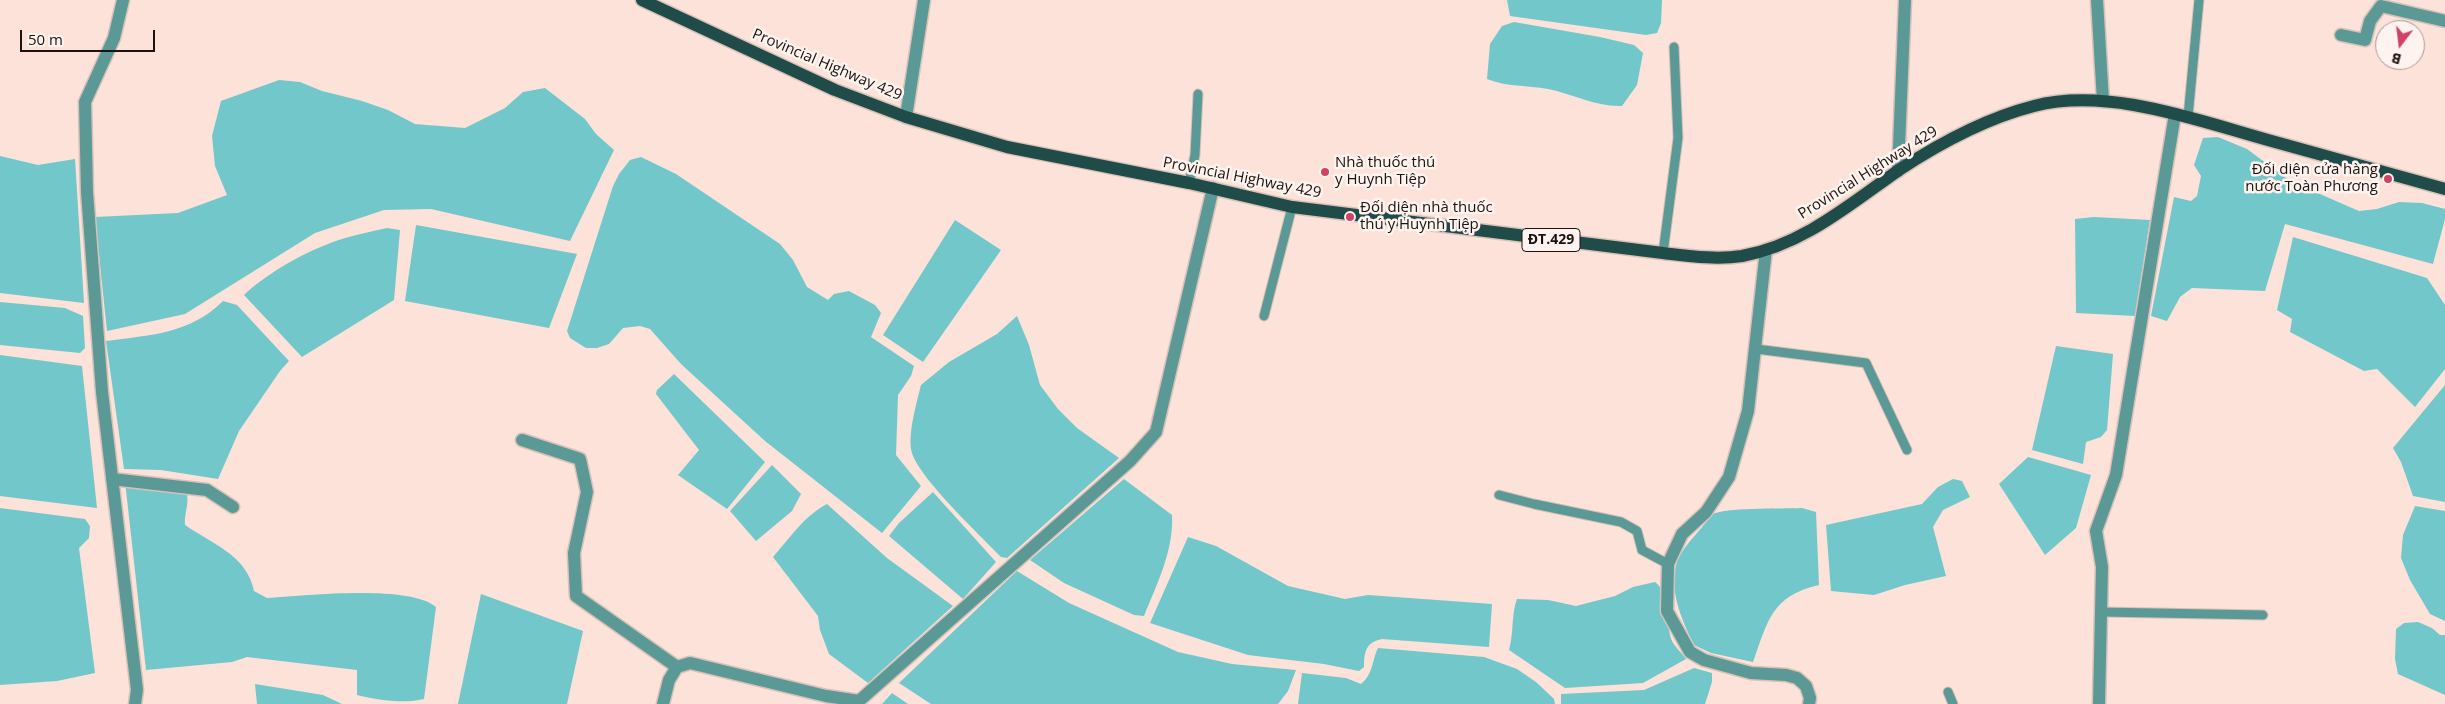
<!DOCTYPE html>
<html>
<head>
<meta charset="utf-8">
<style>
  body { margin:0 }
  #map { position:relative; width:2445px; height:704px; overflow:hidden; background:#fce2d8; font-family:"Open Sans",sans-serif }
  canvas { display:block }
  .north { position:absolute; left:2375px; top:20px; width:50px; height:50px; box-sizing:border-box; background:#fef3ef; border:1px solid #a39995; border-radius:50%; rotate:195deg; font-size:14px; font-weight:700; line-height:20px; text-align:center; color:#1b130f }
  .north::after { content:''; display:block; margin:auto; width:18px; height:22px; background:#d14165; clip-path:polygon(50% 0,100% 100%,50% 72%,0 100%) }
  .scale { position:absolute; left:20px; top:30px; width:135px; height:22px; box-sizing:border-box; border:2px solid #1b130f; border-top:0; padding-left:6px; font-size:15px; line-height:18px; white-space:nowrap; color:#1b130f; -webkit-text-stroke:4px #fef3ef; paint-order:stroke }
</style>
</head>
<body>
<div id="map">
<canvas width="2445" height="704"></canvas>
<div class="north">B</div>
<div class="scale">50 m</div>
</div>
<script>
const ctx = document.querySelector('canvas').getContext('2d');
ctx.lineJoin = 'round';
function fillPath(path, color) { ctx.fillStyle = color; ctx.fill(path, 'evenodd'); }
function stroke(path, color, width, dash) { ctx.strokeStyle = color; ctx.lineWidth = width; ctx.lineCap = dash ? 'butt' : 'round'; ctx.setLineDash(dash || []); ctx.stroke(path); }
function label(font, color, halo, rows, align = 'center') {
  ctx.font = font + ' "Open Sans",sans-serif'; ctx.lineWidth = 5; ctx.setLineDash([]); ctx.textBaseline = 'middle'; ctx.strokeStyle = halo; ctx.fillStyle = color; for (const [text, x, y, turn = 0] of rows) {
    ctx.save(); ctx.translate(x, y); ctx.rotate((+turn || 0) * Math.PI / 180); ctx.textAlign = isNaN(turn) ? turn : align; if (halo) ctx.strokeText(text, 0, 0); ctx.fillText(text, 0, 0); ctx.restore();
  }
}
fillPath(new Path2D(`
  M1507,0H1662L1661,23L1657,33L1646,35L1510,16Z
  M1514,22L1600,37L1634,45L1643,53L1637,85L1622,106C1596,107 1573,94 1548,89C1527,85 1507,87 1487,79L1490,44L1502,26Z
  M279,80L300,82L322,91L362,101L388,110L415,124L465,128L505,108L523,92L545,88L585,119L596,134L614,150L570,241L431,209L384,210L315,233L185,314L107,331L95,217L178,213L227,195L215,166L212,136L221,101Z
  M2218,137L2247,149L2290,181L2359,211L2377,209L2399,202L2422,203L2445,209V219L2433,264L2285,224L2265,291L2192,288L2180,297L2167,321L2151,316L2174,197L2191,201L2197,196L2201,176L2194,165L2203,138Z
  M0,156L38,165L75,159L84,303L0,293Z
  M641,157L676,174L780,244L793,260L807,287L828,300L834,294L849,291L875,305L881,313L871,337L914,366L911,376L898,395L896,455L921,486L882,533L765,441L681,364L650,329L640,326L623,328L609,344L597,348H586L570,338L567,331L613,186L619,174L630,160Z
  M2094,217L2150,220L2135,316L2076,313L2075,219Z
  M955,220L1001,250L923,362L883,335Z
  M416,225L577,254L549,328L405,301Z
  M387,228L400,230L394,300L302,357L244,295C269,271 312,248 345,238C359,234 373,231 387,228Z
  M2293,237L2427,278L2445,305V369L2415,407L2377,369L2364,371L2290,332L2292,319L2277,310Z
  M223,301L237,305L289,361L280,371L239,431L218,479L161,470L124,469L106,341C150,335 190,334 223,301Z
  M0,302L65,308L83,316L85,348L80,353L0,345Z
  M1017,316L1029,345L1040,385L1058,409L1077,428L1119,458L1007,558L1001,557C980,535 920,479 912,453C907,435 917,402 921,385L949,362L997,334Z
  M2056,346L2113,354L2107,430L2101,437L2086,442L2083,464L2032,450Z
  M0,355L82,366L97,508L0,496Z
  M674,374L765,462L727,509L678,475L699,450L656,394L657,390Z
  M2445,385V502L2413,496L2401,462L2393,448Z
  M2028,457L2091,475L2076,528L2045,555L1999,484Z
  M772,465L801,494L792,511L756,541L730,511Z
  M1124,479L1172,515C1174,550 1157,584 1144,616L1134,615L1064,583L1030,560Z
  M1953,479L1962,481L1970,497L1943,510L1933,527L1946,576L1905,585L1874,595L1831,591L1826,525L1922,504L1938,487Z
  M125,481L169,488L187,494C189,505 184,514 185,525C212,544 247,555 254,591L267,598C304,596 409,584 436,607L424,699C404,704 378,700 357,695V670L247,657L232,662L146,670Z
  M933,492L996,562L963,599L889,536L899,523Z
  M827,504L887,558L953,606L868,683L829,654L820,630L818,616L773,557C789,539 805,515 827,504Z
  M2415,506L2445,511V621L2430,614L2410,580L2401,558L2403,535Z
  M0,508L85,519L90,526L89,538L79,548L95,673L57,681L0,685Z
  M1802,508L1816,512L1819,585C1771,596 1768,621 1753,662L1711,653L1694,645C1682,620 1667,588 1678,559C1684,546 1703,527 1712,515C1720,507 1786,509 1802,508Z
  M1188,537L1216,546L1288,586L1345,599L1368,595L1492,604L1489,647L1382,639C1366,642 1364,652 1364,667L1359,671L1324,664L1248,655L1150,623Z
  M1017,571L1069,603L1178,652L1232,664L1296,670L1288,691L1278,704H931L899,683Z
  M1655,582C1669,591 1665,624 1672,641C1675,647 1682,653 1686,659L1643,683L1565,688L1509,650C1514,633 1511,615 1517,599L1548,600L1576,606L1615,596L1633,587Z
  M481,594L583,631L567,704H458Z
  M2418,622L2432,628L2440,635H2445V695L2398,674L2395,659L2396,629L2404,623Z
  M1378,648L1484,657L1517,669L1536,682L1554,699L1555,704H1298L1302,673L1346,678L1361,684C1373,675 1372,660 1378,648Z
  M1694,668L1712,673V682L1705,704H1561V694L1644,690Z
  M255,684L323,695L342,704H257Z
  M892,693L908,704H882Z`), '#71c7ca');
const service = new Path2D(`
  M2188,117L2199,0
  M1189,183L1195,155L1198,94
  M1663,253L1678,138L1674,47
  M1264,316L1292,207
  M1756,349L1866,363L1907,450
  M1499,495L1534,504L1621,522L1637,531L1642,550L1668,564
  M2101,612L2263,615
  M1948,692L1953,704`);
const minor = new Path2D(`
  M123,0L114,38L85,102L87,192L102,392L137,690L135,704
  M2097,0L2103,101
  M2341,35L2365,40L2370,21L2381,6L2445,21
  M1898,171L1905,0
  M1766,250L1748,411L1729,477L1706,512L1682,534L1668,564L1667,611L1690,652L1704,660L1751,673L1786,675L1797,678L1806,686L1810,698L1809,704
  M522,440L580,459L587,492L574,553L576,596L677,667
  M112,479L207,490L233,507
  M663,704L669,680L677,667L690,663L826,696L859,701L1130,461L1156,432L1213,188
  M2099,704L2102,567L2096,531L2116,475L2175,114`);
const tertiary = new Path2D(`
  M906,117L924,0`);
const primary = new Path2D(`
  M642,0L835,90L906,117L1007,147L1189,183L1292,207L1663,253C1689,256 1716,260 1742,256C1803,245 1850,204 1899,170C1940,143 1987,118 2034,106C2108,87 2196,120 2268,140C2327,156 2386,173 2445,189`);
stroke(service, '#d8c1b8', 11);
stroke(minor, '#d8c1b8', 15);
stroke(tertiary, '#d8c1b8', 15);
stroke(primary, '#d8c1b8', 15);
stroke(service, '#5b9996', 9);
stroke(minor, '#5b9996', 12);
stroke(tertiary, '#5b9996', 12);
stroke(primary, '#1f4b49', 12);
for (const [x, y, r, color] of [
  [1325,172,5,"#d14165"],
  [2388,179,5,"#d14165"],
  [1350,217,5,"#d14165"]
]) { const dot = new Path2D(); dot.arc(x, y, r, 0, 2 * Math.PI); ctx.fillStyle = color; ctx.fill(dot); stroke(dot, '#fef3ef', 2); }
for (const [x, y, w] of [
  [1551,240,58]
]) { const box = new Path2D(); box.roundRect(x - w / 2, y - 11.5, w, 23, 4); ctx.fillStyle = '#fef3ef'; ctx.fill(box); stroke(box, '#1b130f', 1); }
label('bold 14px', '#1b130f', null, [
  ["ĐT.429",1551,240]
]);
label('15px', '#1b130f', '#fef3ef', [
  ["Provincial Highway 429",827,65,23],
  ["Provincial Highway 429",1868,173,-32],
  ["Provincial Highway 429",1242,178,11]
]);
label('15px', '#1b130f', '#fef3ef', [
  ["Nhà thuốc thú",1335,163],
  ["y Huynh Tiệp",1335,180],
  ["Đối diện cửa hàng",2378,170,"right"],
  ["nước Toàn Phương",2378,187,"right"],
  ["Đối diện nhà thuốc",1360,208],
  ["thú y Huynh Tiệp",1360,225]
], 'left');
</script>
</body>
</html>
